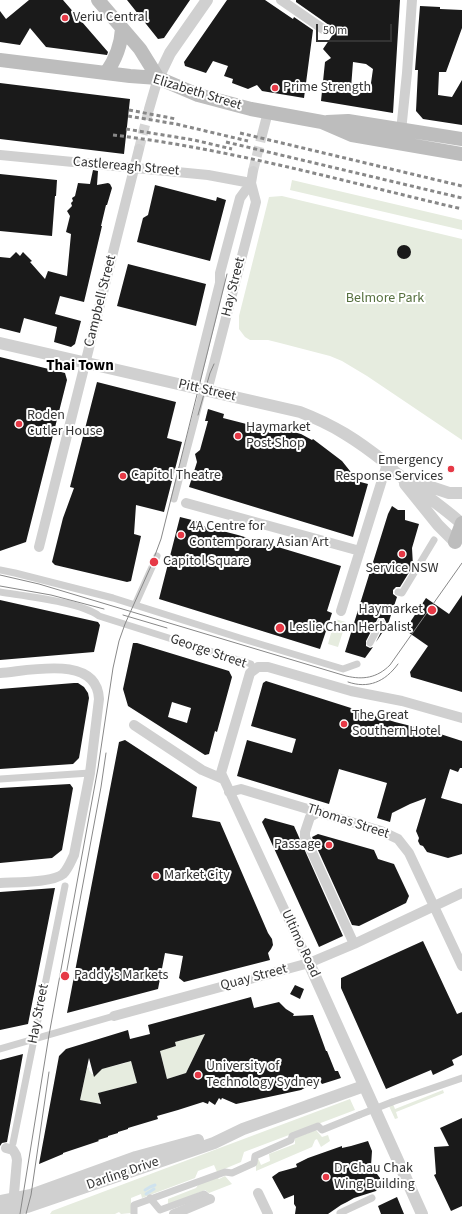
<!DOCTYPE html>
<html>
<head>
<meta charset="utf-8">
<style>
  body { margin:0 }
  #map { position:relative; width:462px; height:1214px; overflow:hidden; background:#fff; font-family:"Source Sans 3",sans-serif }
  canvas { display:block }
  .scale { position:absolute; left:316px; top:24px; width:76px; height:18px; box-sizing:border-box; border:2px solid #333; border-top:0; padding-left:5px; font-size:12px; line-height:14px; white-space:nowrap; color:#333; -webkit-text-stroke:3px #fff; paint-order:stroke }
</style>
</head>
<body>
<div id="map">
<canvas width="462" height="1214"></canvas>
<div class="scale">50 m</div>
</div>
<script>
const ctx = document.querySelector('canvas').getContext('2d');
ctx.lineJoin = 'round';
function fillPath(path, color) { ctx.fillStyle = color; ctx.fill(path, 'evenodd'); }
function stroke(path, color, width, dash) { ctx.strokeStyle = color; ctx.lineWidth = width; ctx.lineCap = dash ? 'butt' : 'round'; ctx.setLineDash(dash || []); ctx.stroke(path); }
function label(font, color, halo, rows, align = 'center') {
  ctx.font = font + ' "Source Sans 3",sans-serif'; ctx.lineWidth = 4; ctx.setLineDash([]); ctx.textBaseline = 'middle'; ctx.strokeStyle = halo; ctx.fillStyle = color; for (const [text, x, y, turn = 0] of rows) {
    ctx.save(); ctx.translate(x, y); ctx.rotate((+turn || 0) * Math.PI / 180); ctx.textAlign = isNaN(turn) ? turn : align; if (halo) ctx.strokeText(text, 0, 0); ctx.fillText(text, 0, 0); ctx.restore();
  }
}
fillPath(new Path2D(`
  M292,180L462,220V230L290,190Z
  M282,196L462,239V440L367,376L342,361L330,356L280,343L268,340H250L245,337L239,329V316L269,197Z
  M335,619L346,622L338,647L328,644Z
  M205,1034L186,1073L167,1079L159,1046L171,1047L176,1046L175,1042Z
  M130,1057L138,1085L125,1086L99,1093L101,1102L87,1106L85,1105V1101L80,1100L87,1068L89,1067V1070L92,1074H97L101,1069L126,1063Z
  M443,1090L444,1093L396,1112L398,1118L395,1119L389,1106L393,1104L395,1109Z
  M350,1099L355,1110L244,1152L241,1162L217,1172L214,1165L198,1171L195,1178L142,1198L141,1194L131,1198V1213L121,1214L119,1212L115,1214H50L52,1211Z
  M316,1130L322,1137L328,1135L330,1141L321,1147L317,1139L315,1140L312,1147L256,1171V1159L258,1158L261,1165L270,1161L269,1154L295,1144V1138Z
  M225,1176L232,1184L209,1193L205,1190L168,1205V1199L196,1188L198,1185L217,1177L219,1179Z`), '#e6ecdf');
stroke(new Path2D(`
  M145,1190L150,1187L155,1185
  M146,1194L154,1189`), '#cfe2ee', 3);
fillPath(new Path2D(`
  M29,0H63L108,52L107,55L46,47L30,28L20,45L0,42V11L6,19Z
  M127,0H190L164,38L158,39Z
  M227,0H265L293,19L294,17L313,30L304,98L262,91L257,85L248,89L232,83L233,79L224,76L228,66L213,61L206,73L185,66L184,62Z
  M296,0H400L393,113L321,101L325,62L331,58L323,49L336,30L296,2ZM353,62L366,64L373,69L370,90L366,89V90L351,88Z
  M420,6L440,7V9L462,10V28L446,72H439L438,95L452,97L462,80V125L423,119L416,111L418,70H415Z
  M0,83L130,99L124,154L0,139Z
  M93,170L98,171L97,185L108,183L110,184L112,188L107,205H106L101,226H102L84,302L60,296L55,314L81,321L75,344L71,347L54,342L57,327L24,318L20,333L0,328V257L10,258L16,252L20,256L23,252L32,261L30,262L45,279L48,271L67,276L71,234L66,232L70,216L67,211L72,206L71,203L73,201L72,198L75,196L78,183L90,184Z
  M0,174L57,180L56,196H55L52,236L0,231Z
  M155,185L216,201L217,197L226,200L210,261L137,242L143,218L148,215Z
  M397 252a7 7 0 1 1 14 0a7 7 0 1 1-14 0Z
  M128,264L206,284L196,326L117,306Z
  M0,357L65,373L67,380L26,542L0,551Z
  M97,382L176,402L167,438L182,442L164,512L136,505L134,534L141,536L131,581L127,582L55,565L52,562L63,518L74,488L70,487Z
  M208,409L224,414L223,418L266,429L267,425L301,434L312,440L313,439L342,461L354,476L353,480L368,484L353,537L189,487L197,462L195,454L200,450L208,421H205Z
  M392,506L398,510H405V520L419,524L412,548L413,566L400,587H396L393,590V594L397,597L388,624L376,642L386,622L384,618H378L366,641V646L370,648L373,647L365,658L345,652L388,514Z
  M180,517L200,522L199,525L238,535L341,566L327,611L332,613L320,649L159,599Z
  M462,595V692L411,677L410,672L428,646L405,630L426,598L449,614Z
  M0,600L98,622L100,625L94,652L0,660Z
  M133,643H137L229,671L232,677L217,732L215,731L209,754L205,755L128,706L123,689ZM172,702L191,708L187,723L168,717Z
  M266,681L395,722L431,731L462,741V768H460L458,772L450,769L441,798L462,804V854L448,858L427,852L423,846L420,845L418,841L419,838L416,831L426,798L410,804L392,813L390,822L377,818L387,783L339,769L329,804L237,776L247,740L292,753L296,739L251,726L263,683Z
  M74,683H78L84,687L88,693L89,698L79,758L73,764L0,769V689Z
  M125,740L197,787L192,817L220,822L268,933L272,939L273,945L271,949L268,953L270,960L184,982L179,978L183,956L165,953L158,989L67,1013L119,742Z
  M70,784L73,788L62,850L52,858L0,863V788Z
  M265,818L294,826L343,936L319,947L262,822Z
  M318,834L374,850L378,859L394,864L409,896L406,903L359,926L352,925L312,837Z
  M55,888L28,1024L0,1030V892Z
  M423,941L457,1014L462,1012V1055L452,1060L454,1065L433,1075L431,1070L386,1089L341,988V978Z
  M295,985L304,989L300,999L290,994Z
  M251,997L254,1008L279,1002L286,1009L294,1014L293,1016L313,1015L326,1051H327L335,1071H338L341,1078L322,1084L319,1080L301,1090L236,1104L222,1098L221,1100L219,1098L215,1105L209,1101L208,1104L203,1102L178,1110L157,1116L158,1119L128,1128V1129L118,1132V1133L108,1136V1137L98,1140L99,1141L63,1153V1154L39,1164L59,1056L66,1049L128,1030L130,1039L150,1034L148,1025ZM205,1034L186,1073L167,1079L160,1051L176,1046L175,1042ZM89,1058L94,1077L102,1069L131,1061L137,1083L98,1093L101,1104L80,1100Z
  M23,1054L7,1142L2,1143L0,1146V1060Z
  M462,1118V1206L451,1211L434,1175L436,1174L434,1147L449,1146L440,1128Z
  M368,1141L372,1151L371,1166L380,1178V1185L376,1191L354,1198L347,1202L341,1205L328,1214H295L296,1207L294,1204V1195L284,1199L272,1177L279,1172L297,1167L296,1164L308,1158L342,1146V1148L351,1146Z
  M397,1197L404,1214H381L378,1206Z`), '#1a1a1a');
stroke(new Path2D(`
  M139,149L149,109
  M253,171L262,135`), '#d6d6d6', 10, [10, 5]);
stroke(new Path2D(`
  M174,499L203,389
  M0,570L15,573L113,598L243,639L343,669L357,664
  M0,592C24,596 81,602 99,616L251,664L253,670
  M398,592L402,593L434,540
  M135,605L157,556
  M370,643L381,622
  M0,779L90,773
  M0,1049L114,1016
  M392,1102L462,1078
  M13,1143L65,886
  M150,1198L160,1210L204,1194L210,1199
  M340,1213L372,1198
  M134,1214V1205L225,1172L232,1173L254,1163L255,1156L291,1140L292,1136L318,1126L322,1130L359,1115`), '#d0d0d0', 7);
stroke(new Path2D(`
  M281,0L323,29
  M149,109L158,78
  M401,131L407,73L412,0
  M262,135L268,112
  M0,155L208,175L251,183
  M194,387L220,283V273L240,198L251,183L253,171
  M207,391L256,202L251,183
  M186,503L360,551
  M39,547L139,149
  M341,611L387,464
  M0,673C29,671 97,654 99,699L90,773L74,855C71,861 68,869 63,874C52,883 15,882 0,883
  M134,725L202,770L223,779
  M229,792L241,789L381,831L398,839L409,853L462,966
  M319,812L310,817L305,832V837L354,944
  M309,963L221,773L250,673L258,667H268L351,691L402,701L462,718
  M114,1016L309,963L354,944L462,893
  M6,1148L13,1150L16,1155L17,1160L13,1205
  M258,1193L268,1214
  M174,1214L210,1199`), '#d0d0d0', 10);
stroke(new Path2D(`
  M158,78L170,53L207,0
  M0,343L300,412C334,425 357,440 386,463C390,467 394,472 399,475C420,492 442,506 462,524
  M416,482L449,493H462
  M405,484L438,525L455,542
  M309,963L422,1214
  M0,1201L31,1195L136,1157L198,1140
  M0,1213L27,1207L214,1143L243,1129L364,1086`), '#d0d0d0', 12);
stroke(new Path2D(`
  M98,0L140,49L158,78
  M0,60L130,76L158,78L198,95L251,109L322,122L352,135L462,154
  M106,73C116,59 121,46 122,29
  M327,122L348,121L462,139
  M455,542L462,523`), '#bdbdbd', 14);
stroke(new Path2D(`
  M198,415L210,373L214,364
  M0,575L39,584L346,676C363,680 377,678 390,665L462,563
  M0,586L51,595L104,609
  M123,615L167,628
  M348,682C368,689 385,682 398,664
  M66,975L101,787L106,753
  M20,1214L49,1035L98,768L113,668L119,641L125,624L151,566L161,539L227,274
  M26,1214L31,1195L49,1072`), '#888', 1);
stroke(new Path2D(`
  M129,110L176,119
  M128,116L176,124L248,141
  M126,129L194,140L232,149
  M240,133L462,186
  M113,135C231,149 346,182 462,209
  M226,142L462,198`), '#888', 3, [4, 3]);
stroke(new Path2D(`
  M359,1115L392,1102`), '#d0d0d0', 7);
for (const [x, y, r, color] of [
  [65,18,4,"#e63946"],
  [275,88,4,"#e63946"],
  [19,424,4,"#e63946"],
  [238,436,4,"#e63946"],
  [451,469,4,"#e63946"],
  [123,476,4,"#e63946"],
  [181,535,4,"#e63946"],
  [402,554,4,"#e63946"],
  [154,562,5,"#e63946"],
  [432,610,5,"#e63946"],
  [280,628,5,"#e63946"],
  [344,724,4,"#e63946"],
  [329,845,4,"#e63946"],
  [156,876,4,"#e63946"],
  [65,976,5,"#e63946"],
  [198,1075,4,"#e63946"],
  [326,1177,4,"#e63946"]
]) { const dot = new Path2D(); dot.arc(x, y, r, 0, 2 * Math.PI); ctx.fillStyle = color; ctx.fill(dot); stroke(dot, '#fff', 1.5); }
label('14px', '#333', '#fff', [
  ["Veriu Central",73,18],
  ["Prime Strength",283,88],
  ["Roden",27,416],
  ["Cutler House",27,432],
  ["Haymarket",246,428],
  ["Post Shop",246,444],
  ["Emergency",443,461,"right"],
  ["Response Services",443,477,"right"],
  ["Capitol Theatre",131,476],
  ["4A Centre for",189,527],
  ["Contemporary Asian Art",189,543],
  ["Capitol Square",163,562],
  ["Service NSW",402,569,"center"],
  ["Haymarket",423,610,"right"],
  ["Leslie Chan Herbalist",289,628],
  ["The Great",352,716],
  ["Southern Hotel",352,732],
  ["Passage",321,845,"right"],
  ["Market City",164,876],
  ["Paddy's Markets",74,976],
  ["University of",206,1067],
  ["Technology Sydney",206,1083],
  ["Dr Chau Chak",334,1169],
  ["Wing Building",334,1185]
], 'left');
label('14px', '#333', '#fff', [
  ["Elizabeth Street",197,93,17],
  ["Castlereagh Street",126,167,5],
  ["Hay Street",234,287,-76],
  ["Campbell Street",101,301,-76],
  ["Pitt Street",207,391,13],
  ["George Street",208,652,19],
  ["Thomas Street",348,822,18],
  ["Ultimo Road",300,944,65],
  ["Quay Street",254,978,-15],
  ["Hay Street",39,1014,-79],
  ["Darling Drive",123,1174,-19]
]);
label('14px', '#56703f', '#fff', [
  ["Belmore Park",385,299]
]);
label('bold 15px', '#000', '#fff', [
  ["Thai Town",80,367]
]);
</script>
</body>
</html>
